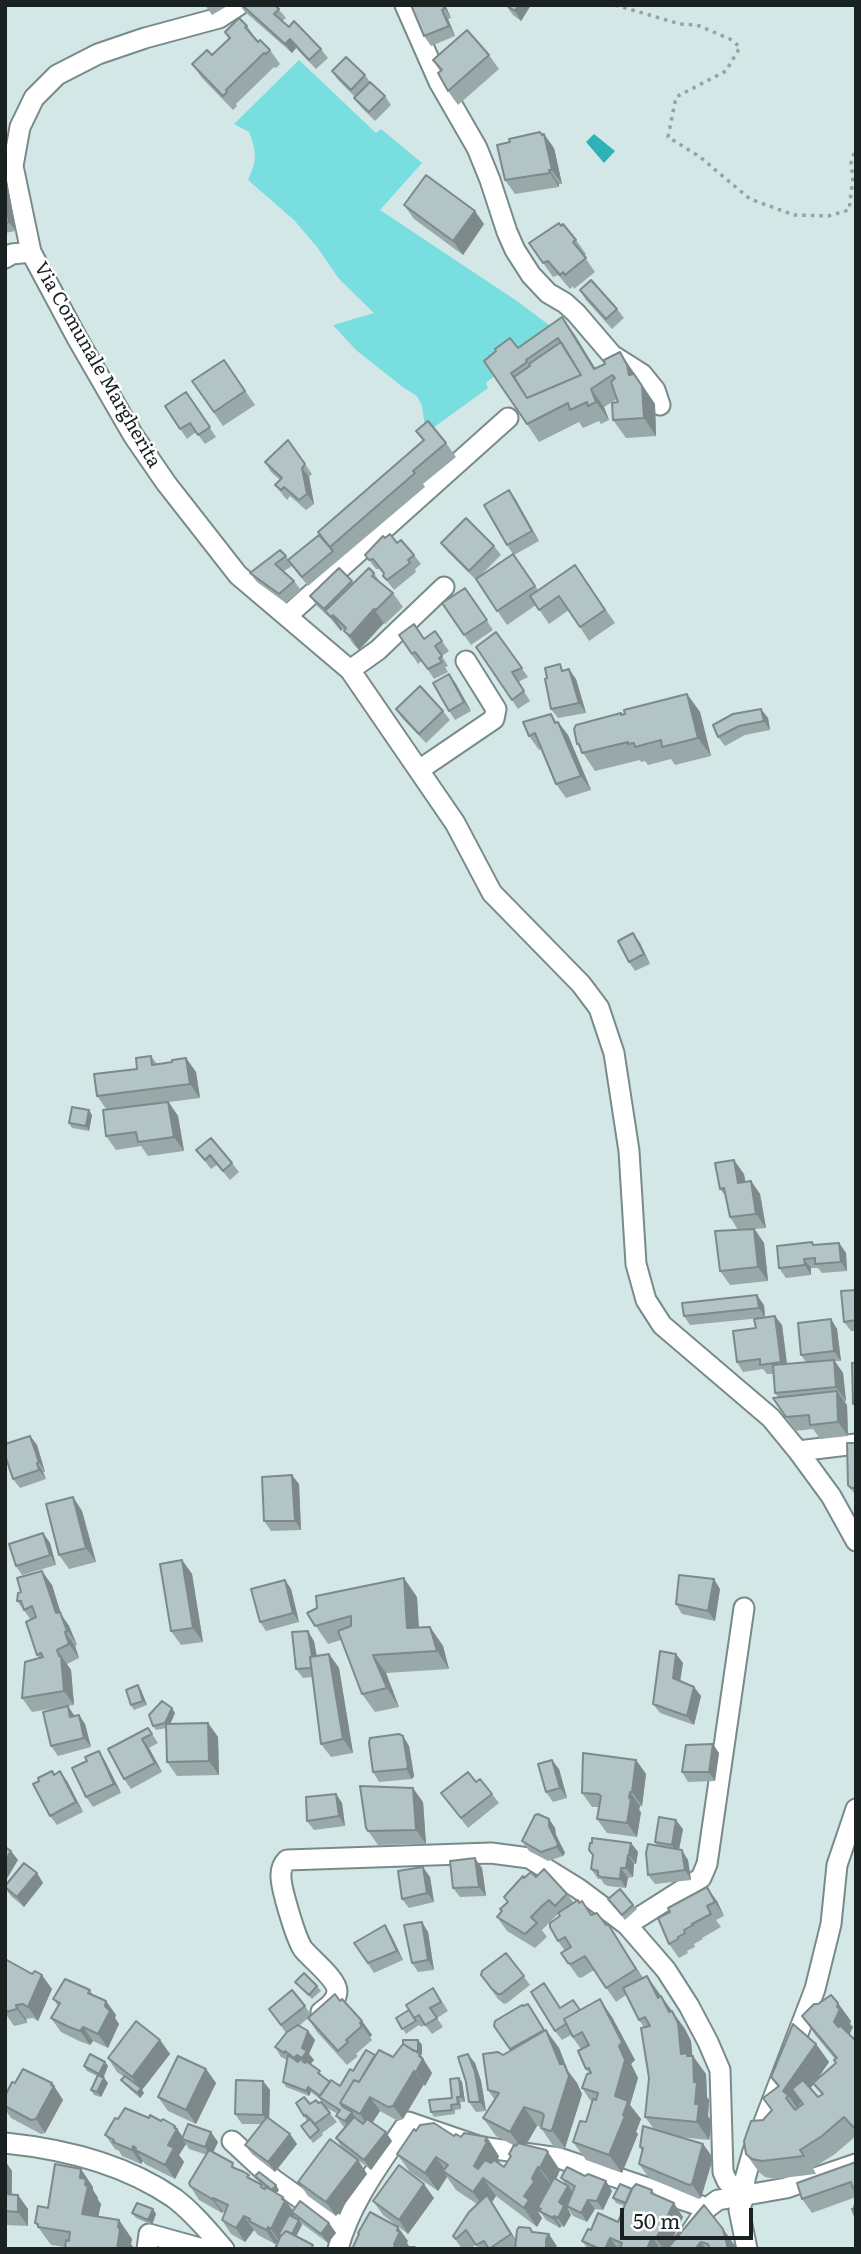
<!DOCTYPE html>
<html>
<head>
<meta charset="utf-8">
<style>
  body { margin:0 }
  #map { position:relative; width:861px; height:2254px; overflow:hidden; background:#d4e7e7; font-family:Literata,serif }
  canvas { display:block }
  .frame { position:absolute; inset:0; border:7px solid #1a2121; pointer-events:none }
  .scale { position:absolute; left:620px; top:2208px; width:133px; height:32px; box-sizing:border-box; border:4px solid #1a2121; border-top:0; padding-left:9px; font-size:21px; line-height:24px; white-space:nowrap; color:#1a2121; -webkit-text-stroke:5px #fff; paint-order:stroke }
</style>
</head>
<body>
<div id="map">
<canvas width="861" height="2254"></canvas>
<div class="frame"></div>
<div class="scale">50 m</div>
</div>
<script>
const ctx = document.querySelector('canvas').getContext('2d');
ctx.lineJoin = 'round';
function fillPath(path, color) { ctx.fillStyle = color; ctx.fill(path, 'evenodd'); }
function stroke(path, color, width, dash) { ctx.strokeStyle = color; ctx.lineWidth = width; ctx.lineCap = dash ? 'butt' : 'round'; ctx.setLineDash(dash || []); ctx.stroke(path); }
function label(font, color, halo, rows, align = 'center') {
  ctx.font = font + ' Literata,serif'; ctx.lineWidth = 5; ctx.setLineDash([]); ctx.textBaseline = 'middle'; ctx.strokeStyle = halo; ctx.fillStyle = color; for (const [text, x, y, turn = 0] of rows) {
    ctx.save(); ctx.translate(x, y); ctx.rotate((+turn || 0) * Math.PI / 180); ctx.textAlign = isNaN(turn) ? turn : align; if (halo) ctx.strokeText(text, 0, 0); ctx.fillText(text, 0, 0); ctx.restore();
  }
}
fillPath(new Path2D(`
  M299,60L376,133L381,129L422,163L380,210L517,301L557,331L521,354L486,383L488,388L426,433L422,406L417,396L404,388L356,350L333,325L374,313L339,279L317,247L294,220L248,180C257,161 257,152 249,132L234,124Z`), '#78dee0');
fillPath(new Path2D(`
  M594,134L615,151L604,163L586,142Z`), '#2fb2b6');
const minor = new Path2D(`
  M239,5L219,18L145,38L98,54L57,75L34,98L20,127L13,166L31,252L77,338L133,435L166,483L238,575L350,670L455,823L492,893L581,984L599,1008L614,1053L629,1151L636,1264L646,1300L662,1325L771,1418L798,1451L831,1496L856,1541
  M405,5L439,82L477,148L490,180L507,232L515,250L531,275L548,293L565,303L576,313L612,355L642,374L655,390L660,405
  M5,258L12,254L31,252
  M287,616L508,418
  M350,670L378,650L444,587
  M419,770L494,719L496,709L466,661
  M798,1451L856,1444
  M627,1925L701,1878L707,1864L744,1608
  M321,2012C328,2007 337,2000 337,1991C337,1979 311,1959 303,1949C296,1939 280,1886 281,1875C281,1869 282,1865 287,1860L491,1853L529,1858L579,1889L627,1925L666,1970L689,2006L708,2042L720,2070L723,2172L727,2181L744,2197
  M232,2141L273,2179L343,2229
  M5,2143C64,2149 125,2164 174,2198C193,2212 209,2232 224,2249
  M147,2249L149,2234L203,2249
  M338,2249C350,2202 382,2161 408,2122L481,2147L559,2158L707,2208
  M680,2249L707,2208L718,2200L786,2188L856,2164
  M747,2249L739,2210L744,2197L745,2179L753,2151L815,1989L831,1924L837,1865L856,1809`);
stroke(minor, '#798a8a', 23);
stroke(new Path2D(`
  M615,5L680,24L697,25L730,39L740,47L726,71L676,97L668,137L700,157L750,199L794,215L828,216L849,210L853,178L851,163L856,147`), '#94a3a3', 3.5, [3.5, 5]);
stroke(minor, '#fff', 19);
fillPath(new Path2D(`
  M205,5H229L212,15Z
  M240,5H275L286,18L282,21L321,49L328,58L316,69L296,48L292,53L244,11Z
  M411,5H445L451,18L448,19L455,36L431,46L424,36Z
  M504,5H531L521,21L513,15L507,7Z
  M247,26L258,42L270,50L280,64L276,68L274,67L236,104L237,106L233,110L202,78L192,64L212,55L229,38L225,32Z
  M489,55L499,69L458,105L448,91L440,71L433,60Z
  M332,71L365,75L370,82L385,96L391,105L375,121L361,107L354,98L355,97L338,80Z
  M554,148L562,184H559V187L515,194L505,180Z
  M5,179L7,181L16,231L5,233Z
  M404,205L484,224L463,255L414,219Z
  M576,240L586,254L584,256L595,272L574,289L573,286L570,289L558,275L553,277L529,243Z
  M580,290L617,309L624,318L612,329L586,300Z
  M562,317L595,368L632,370L655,404L656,436L626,438L613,420L618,402L617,399L604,407L609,420L601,424L599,421L583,428L579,422L539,442L484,361L518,348Z
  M224,360L255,405L223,426L192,381Z
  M186,392L216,437L205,444L196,432L187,439L165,406Z
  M416,431L446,443L456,457L423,484L425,487L308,586L292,566L284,571L294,581L301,590L286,603L257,582L250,573L286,556L289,560L319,535L423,441Z
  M288,440L312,474L309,477L314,504L306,510L290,496L287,500L282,494L275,485L280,480L271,472L265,462Z
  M509,490L539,541L514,555L538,590L575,565L615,623L589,641L569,610L549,624L536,605L507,625L476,580L448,552L441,543L494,546L501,555L480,576L513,554L507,545Z
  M385,538L397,543L414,555L421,564L415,569L416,572L394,590L383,576L384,574L379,569H376L365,555Z
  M374,573L380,582L393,593L403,607L385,624L384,623L359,650L354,645L344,631L342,629L341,631L330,618L317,606L310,596L352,581L353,583Z
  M465,588L493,630L471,645L442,603Z
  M435,631L449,651L442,656L448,666L445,667L448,672L434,679L422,661L418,664L399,635L424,639Z
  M496,632L528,677L518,682L530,701L518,709L476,647Z
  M565,671L576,679L586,713L558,718L551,709Z
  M449,674L456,684L471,711L455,720L449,711Z
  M687,694L700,712L711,756L675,765L671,759L648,765L645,761L641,762L640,760L595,771L577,744L621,713L622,715Z
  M396,709L443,711L450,720L426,743L402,718Z
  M761,709L768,718L770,730L745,735L725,746L718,737Z
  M551,714L556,723L558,722L568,735L591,790L566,798L556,784L542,749L539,750L529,736Z
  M633,933L640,943L650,964L635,971L629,962Z
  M151,1056L157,1064L172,1062L186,1058L196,1072L200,1098L169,1102L178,1116L184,1151L148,1156L141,1146L116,1150L106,1136L107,1110L97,1096L137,1069Z
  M92,1115L89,1131L72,1128L69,1123Z
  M196,1150L232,1163L239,1172L230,1180L217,1165L211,1169Z
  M744,1174L745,1182L751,1181L760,1194L766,1228L755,1229L764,1243L768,1281L730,1285L720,1271L738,1230L730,1217L726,1197L720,1189Z
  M812,1242L815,1245L839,1243L846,1253L847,1271L822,1273L818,1268H811V1275L786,1278L779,1268Z
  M856,1290V1331H851L844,1322Z
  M764,1305L765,1317L782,1325L787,1364L806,1362L801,1355L831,1319L837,1329L841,1361H835L843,1373L846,1401L844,1402L847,1405L848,1436L820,1439L813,1429L795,1431L786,1417L778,1397L775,1393L774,1374H767L763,1369L743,1372L737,1362L761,1318L690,1325L684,1316Z
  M30,1436L37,1445L45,1472H43L46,1479L20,1488L13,1479Z
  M856,1443V1496L848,1485Z
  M299,1484L301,1530L271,1531L264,1521Z
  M73,1497L82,1511L96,1562L69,1569L59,1555Z
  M43,1533L50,1543L56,1565L22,1575L16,1566Z
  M182,1560L192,1574L203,1642L181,1645L171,1631Z
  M285,1580L291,1589L299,1622L266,1631L260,1622Z
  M52,1585L61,1614L69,1626L77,1645L75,1646L79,1658L67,1664L71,1670L74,1705L32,1712L22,1698L39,1658L37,1655L31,1620L17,1601Z
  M720,1589L715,1621L682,1614L676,1604Z
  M417,1597L419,1628L430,1627L443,1646L449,1669L386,1673L399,1707L375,1712L362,1694L341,1640L328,1644L307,1613Z
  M314,1641L317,1656L329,1654L339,1668L353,1753L331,1757L321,1744L312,1677L303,1678L296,1669Z
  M676,1654L683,1663L680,1681L694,1687L701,1696L694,1725L660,1713L653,1704Z
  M141,1690L147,1705L134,1710L131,1705Z
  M175,1713L170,1724L208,1723L218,1737L219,1775L177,1776L167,1762L166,1728L156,1730L153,1726Z
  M79,1715L85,1724L91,1747L58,1756L51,1746L74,1716Z
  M148,1728L158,1743L149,1748L162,1772L131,1789L124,1779Z
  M403,1736L409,1746L414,1776L412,1779L379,1782L373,1772Z
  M99,1751L105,1761L121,1793L93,1807L86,1797L87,1761Z
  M719,1753L715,1781L688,1782L682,1772Z
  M636,1760L646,1774L642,1806H640L639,1810L641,1812L637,1837L607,1833L597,1819L599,1807H592L582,1793Z
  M559,1769L567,1798L553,1802L546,1792Z
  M54,1774L67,1781L83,1812L57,1825L50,1816Z
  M476,1782L492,1794L499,1803L468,1828L441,1793Z
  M336,1794L342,1803L345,1826L314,1830L307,1821Z
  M423,1802L426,1844L378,1845L366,1828Z
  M549,1819L555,1828L556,1835L565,1853L563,1856L548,1861L529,1851L522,1841Z
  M683,1829L679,1850L688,1860L691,1880L655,1884L648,1875L657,1846L655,1842Z
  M631,1843L638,1852L636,1864H634L633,1877L628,1878L626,1888L608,1886L604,1884L601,1879H598L591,1869L593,1857L589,1850Z
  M482,1868L486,1896L460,1897L453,1888Z
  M37,1873L43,1883L24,1907L11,1896L5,1888Z
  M430,1877L434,1902L409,1908L402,1899Z
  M536,1877L567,1894L574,1903L606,1925L608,1924L643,1978L647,1976L685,2029L691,2041L692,2056L706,2074L707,2097L709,2100L708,2116L712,2122L709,2140L678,2137L703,2144L713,2158L701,2198L699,2199L649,2178L639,2164L642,2151L640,2147L654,2129L645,2117L649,2078L644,2027L639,2020L626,1995L616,2002L594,1970L581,1978L578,1977L561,1953L565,1951L558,1941L560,1916L558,1914L542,1930L547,1937L535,1948L507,1931L497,1917L507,1903L504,1897L524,1878Z
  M608,1899L633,1905L637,1909L625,1920Z
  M717,1901L724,1916L716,1920L721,1927L702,1938L703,1939L694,1944L695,1947L687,1951L688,1953L679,1958L669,1944L658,1918Z
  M428,1932L434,1970L418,1972L412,1963Z
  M391,1935L403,1960L374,1973L354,1943Z
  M506,1953L530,1985L507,2003L504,2004L498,1999L481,1975Z
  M5,1958L52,1989L38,2021L33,2018L26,2019L27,2023L14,2026L5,2013Z
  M295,1982L317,1986L321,1991L312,1999Z
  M544,1983L560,2008L580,2010L612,2017L635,2060L631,2064L638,2078L630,2105L641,2119L636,2132L638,2134L622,2173L586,2160L573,2142L586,2122L592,2103L582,2088L589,2073L586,2069L581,2049L571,2035L562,2040L555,2031Z
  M90,1990L93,1996L106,2001L116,2015L115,2018L119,2024L108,2048L93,2041L90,2045L79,2041L61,2032L51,2018L58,2006L53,1999Z
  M440,1998L448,2011L437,2018L443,2027L432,2034L425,2025L421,2027L419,2025L406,2034L396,2018Z
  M340,2001L362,2021L372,2035L370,2037L372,2040L356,2054L358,2056L347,2065L317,2032L308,2018L299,2026L308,2031L315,2040L309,2054L314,2060L311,2064L323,2076L330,2082L340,2086L353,2071L375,2055L393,2057L418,2040L422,2045L421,2055L432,2073L425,2086L424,2084L403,2119L398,2121L380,2111L372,2123L392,2141L371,2170L342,2148L336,2138L345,2127L343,2126L336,2116L338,2114L325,2107L320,2099L311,2092L309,2096L286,2087L283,2082L287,2060L281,2057L275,2047L286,2033L269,2009L305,2006L311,2015Z
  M523,2006L534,2013L545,2031L546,2030L559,2048L568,2071L577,2083L582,2094L565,2148L562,2149L554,2147L541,2128L542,2127L537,2126L526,2145L560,2170L556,2179L565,2184L561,2178L612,2191L603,2210L595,2209L587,2222L573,2216L568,2208L567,2210L571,2215L564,2227L561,2226L560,2228L546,2220L539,2210L538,2212L542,2218L537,2227L496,2196L492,2202L516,2240L533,2232L558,2248V2249H479L476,2244L471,2249H462L453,2236L477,2204L456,2190L447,2177L438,2191L410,2172L397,2154L416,2131L454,2136L499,2156L498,2159L500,2161L498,2163L504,2167L510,2157L509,2154L513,2145L496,2136L483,2118L495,2100L488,2090L503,2055L511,2051L494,2026Z
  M803,2018L851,2021L850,2024L853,2027L849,2034L856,2041V2136L835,2154L813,2168L816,2174L775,2179L765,2177L759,2172L746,2154L763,2120L772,2110L778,2087L771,2077L816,2044L829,2062L817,2080L836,2063L835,2059L816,2036ZM814,2083L822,2095L818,2097L810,2088Z
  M160,2040L170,2054L142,2090L144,2093L140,2098L125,2085L121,2080L124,2077L117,2072L108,2058Z
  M105,2062L108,2066L103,2077L108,2083L101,2097L94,2095L91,2090L97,2076L87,2071L84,2066Z
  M475,2063L481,2081L486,2111L476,2112L469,2102L466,2082Z
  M206,2069L216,2083L196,2124L168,2111L158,2097Z
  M459,2078L462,2082L465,2102H460L461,2109L455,2110V2114L434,2117L431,2112L452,2098Z
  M263,2081L270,2090L269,2119L290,2134L297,2144L275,2172L252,2154L245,2145L261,2124H242L235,2114Z
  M15,2083H52L63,2100L45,2133L41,2134L11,2118L5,2109V2096Z
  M321,2102L337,2122L322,2133L323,2135L313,2143L301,2126L307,2121L296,2103L310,2104Z
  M149,2118L175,2126L183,2137L218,2142L213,2152L265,2189L266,2187L259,2181L255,2176L279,2190L276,2193L283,2197L293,2210L329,2223L336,2233L328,2243L301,2223L302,2225L278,2241L275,2244L258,2235L254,2230L245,2242L231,2234L222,2220L225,2212H223L222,2213L199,2200L190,2186L207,2155L189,2149L186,2144L179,2155L184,2162L175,2179L145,2164L143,2161L141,2164L122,2156L119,2151L115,2149L105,2135L118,2119Z
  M358,2160L367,2174L336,2216L308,2196L298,2182Z
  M5,2161L12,2171V2194L18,2195L28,2209V2226L5,2225Z
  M856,2162V2197L812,2213L802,2199Z
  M93,2187V2190L98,2198V2200L101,2204L98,2217L119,2220L132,2239L131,2244L133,2247V2249H65V2247L51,2245L35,2223L48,2208Z
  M632,2189L652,2190L656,2196L683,2217L668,2248L723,2229L736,2249H588L582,2241L591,2230L618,2222L625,2206L616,2203L613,2198Z
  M434,2198L408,2234L383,2215L373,2201Z
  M153,2209L156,2214L152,2225L136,2218L132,2213Z`), '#99a9a9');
fillPath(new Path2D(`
  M443,5H445L447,9L451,18Z
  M518,5H531L521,21L515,11Z
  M442,10L448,19L455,36L449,26Z
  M290,39L296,48L292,53L285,44Z
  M544,134L554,148L562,184L552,170Z
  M549,170L559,184V187L550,173Z
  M5,179L7,181L16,231L9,222L5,199Z
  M475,211L484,224L463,255L453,241Z
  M562,317L575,335L603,381L594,369Z
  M620,352L655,404L656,436L644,418L629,375Z
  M591,389L604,407L609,420L596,402Z
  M302,468L309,477L314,504L307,494Z
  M509,490L516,500L539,541L532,531Z
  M374,609L384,623L359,650L350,636Z
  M333,615L342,629L341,631L331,617Z
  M569,669L576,679L586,713L579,703Z
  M449,674L456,684L471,711L464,702Z
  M687,694L700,712L711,756L698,738Z
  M761,709L768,718L770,730L764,721Z
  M551,714L560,728L558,722L568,735L591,790L581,776Z
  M633,933L640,943L650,964L644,954Z
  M186,1058L196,1072L200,1098L190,1084Z
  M168,1102L178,1116L184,1151L174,1137Z
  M89,1110L92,1115L89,1131L86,1126Z
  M734,1160L744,1174L748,1197L738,1183Z
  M751,1181L760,1194L766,1228L756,1214Z
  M754,1229L764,1243L768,1281L758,1267Z
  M839,1243L846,1253L847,1271L841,1262Z
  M804,1259L811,1268V1275L805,1265Z
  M757,1295L764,1305L765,1317L759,1308Z
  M775,1316L782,1325L788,1372L781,1362Z
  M831,1319L837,1329L841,1361L834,1351Z
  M834,1360L843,1373L846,1401L836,1387Z
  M837,1391L847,1405L848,1436L838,1422Z
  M30,1436L37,1445L45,1472L39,1462Z
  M37,1463L43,1472L46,1479L39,1470Z
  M292,1475L299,1484L301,1530L295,1521Z
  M73,1497L82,1511L96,1562L86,1548Z
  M43,1533L50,1543L56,1565L50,1555Z
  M182,1560L192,1574L203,1642L193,1628Z
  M42,1571L52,1585L61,1614L69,1626L77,1645L56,1613Z
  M404,1578L417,1597L420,1647L407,1628Z
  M714,1579L720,1589L715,1621L708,1611Z
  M285,1580L291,1589L299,1622L293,1613Z
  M430,1627L443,1646L449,1669L437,1651Z
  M308,1631L314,1641L320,1677L314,1667Z
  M65,1632L75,1646L79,1658L69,1644Z
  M57,1650L71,1670L74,1705L64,1691Z
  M329,1654L339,1668L353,1753L343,1739Z
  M676,1654L683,1663L679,1688L673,1678Z
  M373,1655L386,1673L399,1707L387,1688Z
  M138,1685L141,1690L147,1705L143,1701Z
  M694,1687L701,1696L694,1725L687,1716Z
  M68,1706L74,1715L77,1727L70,1717Z
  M172,1708L175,1713L169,1727L165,1723Z
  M79,1715L85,1724L91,1747L84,1738Z
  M208,1723L218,1737L219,1775L209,1761Z
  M403,1736L409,1746L414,1776L412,1779L406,1769Z
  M142,1739L149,1748L162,1772L155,1763Z
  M713,1744L719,1753L715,1781L709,1772Z
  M99,1751L105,1761L121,1793L114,1784Z
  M552,1760L559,1769L567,1798L560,1788Z
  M636,1760L646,1774L642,1806L632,1792Z
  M60,1771L67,1781L83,1812L76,1802Z
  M413,1788L423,1802L426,1844L416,1830Z
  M630,1792L640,1806L639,1810L641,1812L637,1837L627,1823Z
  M336,1794L342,1803L345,1826L339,1816Z
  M549,1819L555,1828L556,1835L565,1853L563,1856L556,1847L549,1826Z
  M676,1820L683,1829L678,1854L672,1845Z
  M631,1843L638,1852L636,1864L629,1855Z
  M682,1850L688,1860L691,1880L685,1870Z
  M11,1851L18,1860L5,1882V1861Z
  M628,1855L634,1864L633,1877L626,1868Z
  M475,1858L482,1868L486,1896L479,1887Z
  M423,1867L430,1877L434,1902L427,1893Z
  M621,1868L628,1878L626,1888L620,1879Z
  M37,1873L43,1883L24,1907L17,1897Z
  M707,1887L717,1901L724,1916L715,1902Z
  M422,1922L428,1932L434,1970L428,1960Z
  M608,1924L617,1938L646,1983L636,1969Z
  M385,1925L391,1935L403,1960L397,1951Z
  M42,1975L52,1989L38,2021L28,2007Z
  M647,1976L660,1995L665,2003L661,1996L685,2029L691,2041L693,2062V2056L706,2074L707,2097L709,2100L708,2116L712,2122L709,2140L697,2122L695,2104L681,2054L658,1998Z
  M600,1999L612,2017L635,2060L631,2064L638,2078L630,2105L641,2119L636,2132L638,2134L622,2173L609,2155L623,2115L615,2096L619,2046Z
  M106,2001L116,2015L115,2018L119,2024L108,2048L98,2034Z
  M838,2003L851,2021L850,2024L853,2027L847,2040L834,2022Z
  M528,2004L550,2038L546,2030L559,2048L568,2071L577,2083L582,2094L565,2148L552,2130L560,2064L550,2039Z
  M16,2005L26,2019L27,2023L17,2009Z
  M362,2021L372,2035L370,2037L360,2023Z
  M83,2027L93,2041L90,2045L80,2031Z
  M308,2031L315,2040L309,2054L314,2060L308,2067L302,2058V2048Z
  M160,2040L170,2054L142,2090L144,2093L140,2098L137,2093L140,2089L132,2077Z
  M418,2040L422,2045V2055L418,2051Z
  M816,2044L829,2062L801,2102L792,2089L801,2102L797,2108L789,2096L783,2091Z
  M420,2054L432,2073L425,2086L416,2072Z
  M468,2054L475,2063L481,2081L486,2111L480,2102Z
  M297,2055L303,2064L301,2067L294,2058Z
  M105,2062L108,2066L103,2079L99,2074Z
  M206,2069L216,2083L196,2124L186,2110Z
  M414,2071L424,2084L403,2119L393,2106Z
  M104,2078L108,2083L101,2097L97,2092Z
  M459,2078L462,2082L465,2102L461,2097Z
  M263,2081L270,2090L269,2124L263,2115Z
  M52,2083L63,2100L45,2133L36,2119Z
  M308,2087L311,2092L309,2096L306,2091Z
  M370,2097L380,2111L369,2128L360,2114Z
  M457,2097L460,2102L461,2109L458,2104Z
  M524,2107L537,2126L523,2150L510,2132Z
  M352,2112L358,2122L351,2131L345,2121Z
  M175,2126L185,2140L182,2139L186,2144L179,2155L184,2162L175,2179L165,2165L168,2145Z
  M211,2132L218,2142L211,2157L205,2147Z
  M386,2132L392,2141L371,2170L364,2160Z
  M290,2134L297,2144L275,2172L268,2162Z
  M487,2137L499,2156L498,2159L500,2161L488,2182L483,2178L496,2196L492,2202L521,2248L511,2234L486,2211L473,2192L474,2166Z
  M703,2144L713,2158L701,2198L692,2184Z
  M133,2146L143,2161L141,2164L132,2150Z
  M548,2152L560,2170L553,2186L540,2168Z
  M436,2157L449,2175L443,2171L447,2177L438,2191L425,2173Z
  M358,2160L367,2174L336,2216L326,2202Z
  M5,2161L12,2171L11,2208L5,2199Z
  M538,2167L551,2185L538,2207L539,2210L538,2212L542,2218L537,2227L524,2208V2196Z
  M81,2169L93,2187V2190L98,2198V2200L101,2204L95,2232L82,2214L80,2178Z
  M606,2181L612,2191L603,2210L597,2201Z
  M424,2184L434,2198L408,2234L399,2220Z
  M276,2185L279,2190L275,2195L272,2190Z
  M568,2186L575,2195L567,2206L571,2215L564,2227L558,2218L559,2202Z
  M18,2195L28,2209V2226L18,2212Z
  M283,2197L293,2211L292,2212L294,2216L283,2237L279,2234L282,2239L280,2242L271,2229Z
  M213,2198L223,2212L222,2213L212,2199Z
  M588,2200L595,2209L587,2222L581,2213Z
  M674,2203L683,2217L668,2249H663L656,2239Z
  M153,2209L156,2214L152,2225L148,2220Z
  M244,2216L254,2230L245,2242L236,2228Z
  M554,2216L561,2226L560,2228L553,2218Z
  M119,2220L132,2239L131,2244L133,2247V2249H117Z
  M299,2220L302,2225L294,2241L290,2236Z
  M329,2223L336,2233L328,2243L321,2234Z
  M268,2227L278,2241L275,2244L266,2230Z
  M398,2227L408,2241L407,2243L409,2246L408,2249H395L394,2244Z
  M723,2229L736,2247V2249H728Z
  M549,2234L558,2248V2249H546V2239Z
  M652,2237L661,2249H647Z
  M610,2238L618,2249H605Z
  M701,2242L706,2249H695Z`), '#7d898a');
const building = new Path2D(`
  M242,5H275L279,9L274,14L289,27L294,21L321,49L309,60L290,39L285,44Z
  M411,5H443L444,9L442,10L449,26L424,36Z
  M506,5H518L515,11Z
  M239,18L247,26L245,27L258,42L260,40L270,50L266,54L264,53L226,90L227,92L223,96L192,64L207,50L212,55L230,38L225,32Z
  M467,30L489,55L448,91L438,73L442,70L433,60Z
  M346,57L365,75L351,90L332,71Z
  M370,82L385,96L369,112L354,98Z
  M540,132L542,135L544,134L552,170H549L550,173L505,180L497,145L510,142L509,139Z
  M426,175L475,211L453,241L404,205Z
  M5,199L9,222L5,223Z
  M559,223L561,226L563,224L576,240L573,242L586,258L565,275L563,272L560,275L548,261L543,263L529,243Z
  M591,280L617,309L606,319L580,290Z
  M562,317L594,369L605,364L604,360L620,352L627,365L629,375L634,374L642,386L644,418L613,420L612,403L618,402L611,382L615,378L612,375L591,389L596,402L588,406L587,402L570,410L568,403L527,424L484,361L496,351L495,349L510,338L518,348ZM558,338L581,375L527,398L511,373L527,362L526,360Z
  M561,342L581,375L527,398L514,377L530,366L529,364Z
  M224,360L245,391L214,412L192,381Z
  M186,392L210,427L198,435L190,423L180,429L165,406Z
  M428,421L446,443L413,471L415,473L330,547L318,532L424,440L416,431Z
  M288,440L305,464L302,468L307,494L299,500L284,487L281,490L275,485L282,478L265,462Z
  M509,490L532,531L507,545L484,505Z
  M466,518L494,546L469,571L441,543Z
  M390,534L397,543L401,540L414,555L408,560L410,563L387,580L383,576L384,573L373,559L369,560L365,555L383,536L385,538Z
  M319,535L333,551L302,577L288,560Z
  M280,550L286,556L275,564L294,581L279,594L250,573Z
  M513,554L535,586L497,611L476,579Z
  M575,565L605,610L580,627L559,596L539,610L530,596Z
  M339,568L352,581L324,609L310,596Z
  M369,568L374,573L372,576L393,593L376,610L374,609L350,636L344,631L346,628L333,615L331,617L325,611Z
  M465,588L487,620L464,635L442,603Z
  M414,624L424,639L435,631L442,641L435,646L442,656L439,658L442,662L428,669L415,652L412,654L399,635Z
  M496,632L522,668L512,672L524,691L512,700L476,647Z
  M560,664L562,671L569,669L579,703L551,709L545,679L547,678L545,668Z
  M449,674L464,702L449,711L433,683Z
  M420,686L443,711L419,734L396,709Z
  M687,694L698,738L662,747L661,740L635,747L634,743L628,744V742L582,753L579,744H577L574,729L576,725L621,713V715L625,714L624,710Z
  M761,709L764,721L739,726L718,737L713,725L733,714Z
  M551,714L555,723L558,722L581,776L556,784L535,733L529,736L523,722Z
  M633,933L644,954L629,962L618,941Z
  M151,1056L152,1065L172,1062V1060L186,1058L190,1084L97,1096L94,1074L137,1069L136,1058Z
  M168,1102L174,1137L138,1142L136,1132L106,1136L103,1110Z
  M72,1107L89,1110L86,1126L69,1123Z
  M211,1138L232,1163L223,1171L210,1155L205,1160L196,1150Z
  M734,1160L738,1183L751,1181L756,1214L730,1217L724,1188L720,1189L715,1163Z
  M754,1229L758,1267L720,1271L715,1231Z
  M812,1242L813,1245L839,1243L841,1262L815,1264V1258L804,1259L805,1265L779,1268L777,1246Z
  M856,1290V1320L844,1322L841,1291Z
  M757,1295L759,1308L684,1316L682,1303Z
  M775,1316L781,1362L760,1365V1359L737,1362L733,1331L756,1328L754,1319Z
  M831,1319L834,1351L801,1355L798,1323Z
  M834,1360L836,1387L775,1393L773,1365Z
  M852,1363H856V1404H853Z
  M837,1391L838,1422L810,1425L809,1415L786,1417L773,1398Z
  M30,1436L39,1462L37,1463L39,1470L13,1479L5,1455V1444Z
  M847,1443H856V1488H851L848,1485Z
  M292,1475L295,1521H264L262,1477Z
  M73,1497L86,1548L59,1555L46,1504Z
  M43,1533L50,1555L16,1566L9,1544Z
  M182,1560L193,1628L171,1631L160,1564Z
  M42,1571L56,1613L60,1612L67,1631L65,1632L69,1644L57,1650L59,1656H61L64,1691L22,1698L25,1662L43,1657L41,1653L37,1655L26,1622L36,1617L32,1606L24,1610L21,1601H17L18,1593L21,1592L17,1578Z
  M679,1575L714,1579L708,1611L676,1604Z
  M404,1578L407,1628L430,1627L437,1651L373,1655L387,1688L362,1694L338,1631L351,1626V1616L315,1626L307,1613L317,1608L316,1596Z
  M285,1580L293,1613L260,1622L251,1589Z
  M308,1631L312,1656L310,1657L311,1668L296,1669L292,1632Z
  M660,1651L676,1654L673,1678L694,1687L687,1716L653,1704Z
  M329,1654L343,1739L321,1744L310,1657Z
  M138,1685L143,1701L131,1705L126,1690Z
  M162,1701L172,1708L165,1723L153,1726L149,1715Z
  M68,1706L70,1717L79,1715L84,1738L51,1746L43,1712Z
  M208,1723L209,1761L167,1762L166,1724Z
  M148,1728L152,1734L142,1739L155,1763L124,1779L108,1749Z
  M399,1734L403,1736L408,1767L406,1769L373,1772L369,1743L370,1738Z
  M713,1744L709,1772H682L686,1745Z
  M99,1751L114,1784L86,1797L72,1768L87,1761L85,1757Z
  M583,1753L636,1760L632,1792H630L629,1798L631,1799L627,1823L597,1819L601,1796L598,1794L582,1793Z
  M552,1760L560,1788L546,1792L538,1764Z
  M52,1771L54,1775L60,1771L76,1802L50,1816L33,1784L39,1781L38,1778Z
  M468,1772L476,1782L480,1779L492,1794L461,1818L441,1793Z
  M360,1786L413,1788L416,1830L368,1831L366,1828Z
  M336,1794L339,1816L307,1821L306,1797Z
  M538,1814L549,1819V1826L558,1844L556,1847L541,1852L522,1841L535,1815Z
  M659,1817L676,1820L672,1845L655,1842Z
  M592,1838L631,1843L629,1855H628L626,1868H621L620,1879L601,1877L598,1875V1871L591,1869L593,1855L589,1850L590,1843H592Z
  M648,1844L682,1850L685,1870L648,1875L646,1853Z
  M5,1847L11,1851L5,1861Z
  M475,1858L479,1887L453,1888L450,1861Z
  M24,1863L37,1873L17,1897L5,1887V1886Z
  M423,1867L427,1893L402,1899L398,1871Z
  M544,1869L567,1894L555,1906L549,1900L542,1906L531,1917L537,1923L525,1934L497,1917L502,1911L500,1909L508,1902L504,1897L523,1876L524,1878L531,1872L536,1877Z
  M707,1887L715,1902L707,1906L711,1914L692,1924L693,1925L684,1930L685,1933L678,1937V1939L669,1944L658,1918L670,1912L668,1908Z
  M620,1889L633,1905L622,1915L608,1899Z
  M578,1900L579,1903L582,1901L591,1915L597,1913L606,1925L608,1924L636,1969L606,1988L585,1956L571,1964L568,1963L561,1953L571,1947L565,1937L558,1941L550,1927V1923L560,1916L558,1913Z
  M422,1922L428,1960L412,1963L404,1925Z
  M385,1925L397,1951L368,1963L354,1943Z
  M506,1953L524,1976L501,1994H498L492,1989L481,1975L482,1971Z
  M5,1959L32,1974L35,1971L42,1975L28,2007L23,2004L16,2005L17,2009L5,2012Z
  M304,1973L317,1986L309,1995L295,1982Z
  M647,1976L658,1998L661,1996L669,2012L672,2011L678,2023L681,2054L687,2053V2056H693L694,2082H697L695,2104H699L697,2122L645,2117L649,2078L641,2028L650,2026L645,2017L639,2020L623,1988Z
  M65,1979L90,1990L88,1993L106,2001L105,2006L110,2011L98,2034L83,2027L80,2031L69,2027L51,2018L60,2003L53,1999Z
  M544,1983L560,2008L573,2000L580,2010L564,2019L566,2024L555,2031L531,1992Z
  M433,1988L441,2002L430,2008L437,2018L425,2025L419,2015L414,2018L406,2005Z
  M292,1990L305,2006L281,2025L269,2009Z
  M335,1994L340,2001L342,1999L362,2021L360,2023L362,2026L346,2040L348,2042L338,2051L308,2018Z
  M831,1995L838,2003L837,2007L840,2009L834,2022L838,2027L841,2026L856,2041V2127L854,2128L844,2117L822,2136L800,2150L804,2156L762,2161L752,2159L746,2154L744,2141L751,2121L763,2120L772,2110L763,2098L779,2086L771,2077L793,2024L816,2044L783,2091L789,2096L786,2098L795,2110L803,2104L792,2089L803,2080L818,2097L823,2094L813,2083L836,2063L834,2060L837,2058L802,2016L814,2004H818Z
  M600,1999L622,2042L619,2046L625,2060L615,2096L628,2101L623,2115L625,2116L609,2155L573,2142L580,2121L586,2122L593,2099L596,2100L598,2093L582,2088L587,2074L591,2073L589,2068L586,2069L578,2051L589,2045L582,2032L573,2037L564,2019Z
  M528,2004L544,2030L510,2049L494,2026L495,2021L522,2005L523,2006Z
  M409,2010L416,2021L402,2029L396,2018Z
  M136,2021L160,2040L132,2077L108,2058Z
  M298,2025L308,2031L302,2048L307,2051L302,2058L297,2055L294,2058L285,2051L284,2053L275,2047L287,2032Z
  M546,2030L560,2064H564L569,2076L552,2130L550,2131L541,2128L544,2115L542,2113L524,2107L510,2132L483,2118L499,2093L488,2090L483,2054L498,2052L503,2055Z
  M403,2040H418V2051H414L403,2044Z
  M403,2044L420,2054L419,2056L423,2059L416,2072L414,2071L393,2106L388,2107L370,2097L360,2114L340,2103L354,2080L359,2082L379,2050L393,2057Z
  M366,2050L375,2055L359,2082L354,2080L340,2103L343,2107L352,2112L345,2121L336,2116L340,2110L319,2097L331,2080L340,2086L350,2069L353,2071Z
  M90,2054L105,2062L99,2074L84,2066Z
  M468,2054L475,2072L480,2102H469L466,2082L458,2057Z
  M288,2055L298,2062L300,2059L305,2063L306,2061L320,2071L318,2073L330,2082L320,2096L308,2087L306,2091L283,2082Z
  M178,2056L206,2069L186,2110L158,2097Z
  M23,2069L52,2083L51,2085L54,2086L36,2119L31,2120L5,2106V2096L12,2082L15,2083Z
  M98,2075L104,2078L97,2092L91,2090Z
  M125,2076L141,2088L137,2093L121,2080Z
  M459,2078L461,2097H457L458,2104L451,2105L452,2110L431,2112L429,2100L452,2098L450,2079Z
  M236,2080L263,2081V2115L235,2114Z
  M304,2097L310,2104L316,2100L318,2103L321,2102L330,2113L315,2124L306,2115L304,2116L296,2103Z
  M125,2108L149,2118L150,2115L161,2121L163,2119L175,2126L174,2128L177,2129L168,2145L174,2148L165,2165L135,2150L136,2148L133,2146L132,2150L113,2142L114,2140L105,2135L115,2118L118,2119Z
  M267,2117L290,2134L268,2162L245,2145Z
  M354,2117L363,2124L367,2119L386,2132L364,2160L336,2138Z
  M310,2119L319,2130L310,2138L301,2126Z
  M434,2123L454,2136L456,2134L461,2137L464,2133L487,2137L485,2141L487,2142L474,2166L478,2169L485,2160L491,2163L494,2160L504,2167L511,2156L509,2154L514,2145L516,2146L518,2143L546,2150L548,2152L540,2168L538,2167L532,2178L534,2182L524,2196L529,2200L524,2208L483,2178L473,2192L443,2171L448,2165L436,2157L425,2173L397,2154L414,2129L416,2131L420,2125Z
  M188,2124L211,2132L205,2147L182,2139Z
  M643,2126L703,2144L692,2184L689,2185L639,2164L643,2148L640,2147Z
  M330,2139L358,2160L326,2202L298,2182Z
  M209,2150L233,2163L232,2167L244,2172L249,2175L247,2177L262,2185L261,2187L265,2189L266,2187L283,2197L282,2199L285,2201L271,2229L268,2227L266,2230L249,2221L250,2219L244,2216L236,2228L222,2220L228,2205L213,2198L212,2199L190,2186L189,2183Z
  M856,2162V2187L853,2188L851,2182L802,2199L797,2183Z
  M55,2164L81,2169L80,2178L86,2179L85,2185L88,2186L82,2214L119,2220L118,2227L120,2229L117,2249H65L66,2240L69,2241L70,2232L38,2227V2224L35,2223L38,2206L48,2208Z
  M399,2165L424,2184L399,2220L373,2201Z
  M567,2167L585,2176L588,2174L606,2181L597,2201L588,2200L581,2213L567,2206L575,2186L561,2178Z
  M259,2172L276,2185L272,2190L255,2176Z
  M554,2178L568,2186L559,2202L564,2206L558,2218L554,2216L553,2218L539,2211L541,2209L538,2207Z
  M620,2184L632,2189L626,2203L613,2198Z
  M636,2184L652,2190L651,2193L674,2203L656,2239L652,2237L647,2249H620L622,2243L610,2238L605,2249H600L582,2241L588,2229L591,2230L598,2213L618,2222L631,2190Z
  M5,2194L18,2195V2212L5,2211Z
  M487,2195L511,2234L489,2249L484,2241L476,2245L466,2230L456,2239L453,2236L469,2212Z
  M300,2201L329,2223L321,2234L292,2212Z
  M137,2203L153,2209L148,2220L132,2213Z
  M704,2205L723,2229L728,2249H710L708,2244L701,2242L695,2249H667Z
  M856,2205V2219L852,2209L855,2208L854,2206Z
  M370,2212L398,2227L397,2231L400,2232L394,2244L395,2249H352L359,2234L358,2233Z
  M289,2215L299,2220L292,2234L286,2231L281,2236L279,2234Z
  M519,2227L530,2228L532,2232L549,2234L546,2239V2249H515L517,2230Z
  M286,2231L313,2245L311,2249H275L280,2237Z
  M402,2247H415V2249H403Z`);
fillPath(building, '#b2c4c5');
stroke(building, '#7d898a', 2);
label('19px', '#1a2121', '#fff', [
  ["Via Comunale Margherita",97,365,60]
]);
</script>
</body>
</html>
